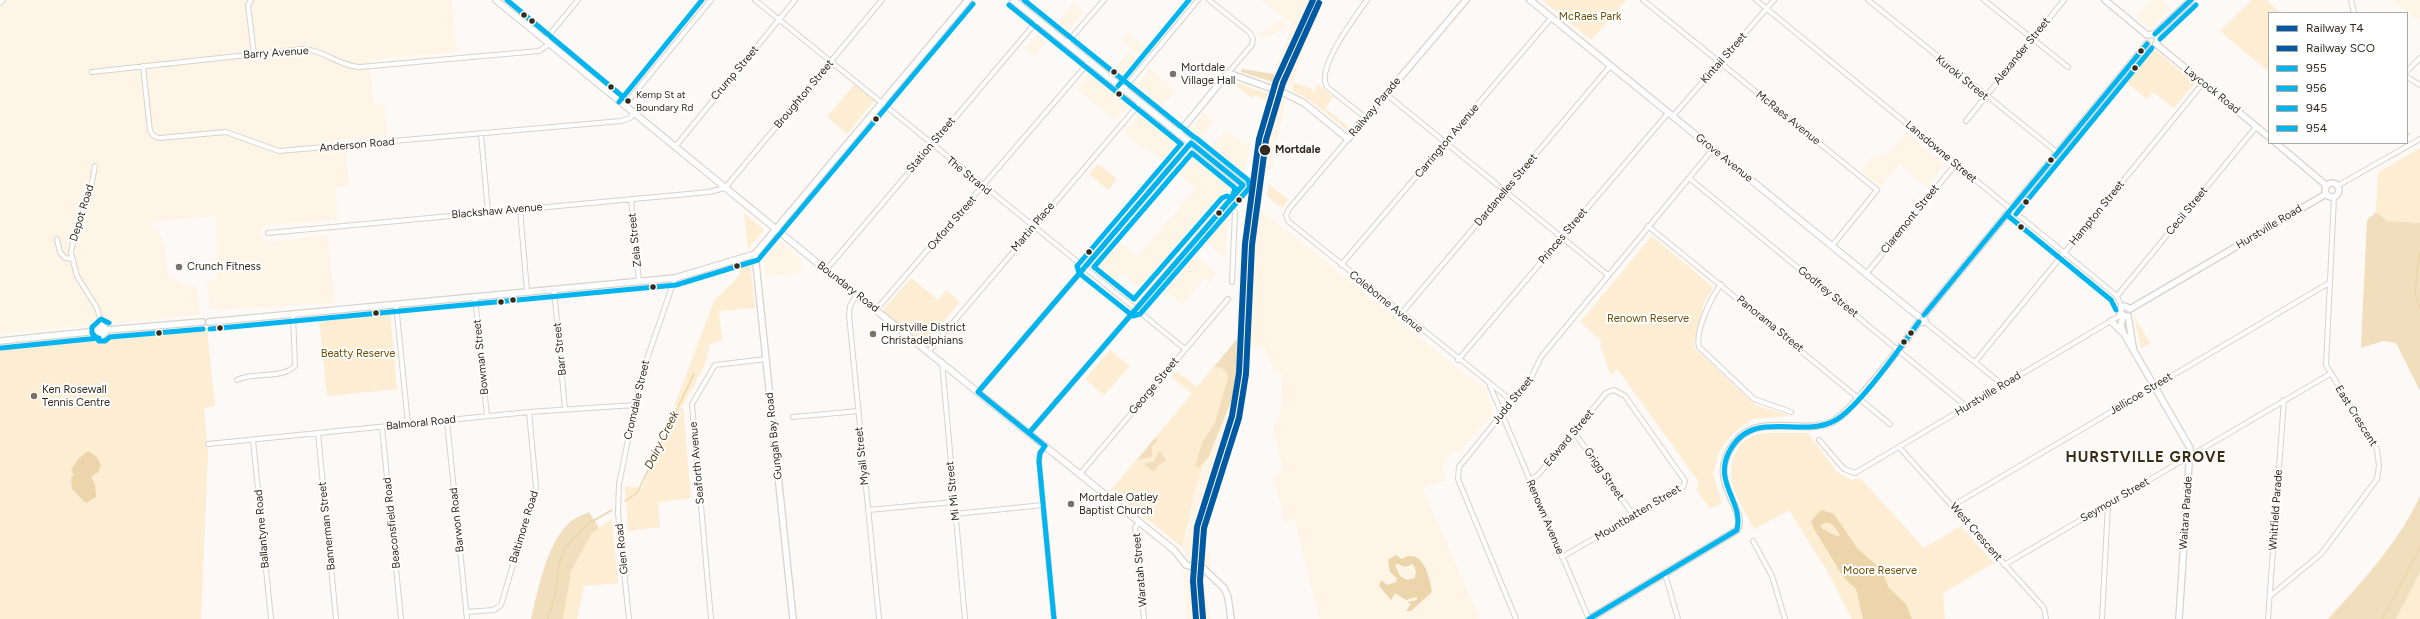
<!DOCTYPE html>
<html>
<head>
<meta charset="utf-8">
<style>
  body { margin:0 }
  #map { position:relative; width:2420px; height:619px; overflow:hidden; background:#fcf9f6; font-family:Figtree,sans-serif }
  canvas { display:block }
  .legend { position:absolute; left:2268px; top:12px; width:140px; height:132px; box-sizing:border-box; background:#fff; border:1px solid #adaaa5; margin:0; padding:5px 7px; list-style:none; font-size:12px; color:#322b1f }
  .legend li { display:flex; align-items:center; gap:8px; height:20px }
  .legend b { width:20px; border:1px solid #adaaa5 }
</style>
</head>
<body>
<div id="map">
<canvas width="2420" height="619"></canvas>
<ul class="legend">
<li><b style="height:5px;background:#005aa3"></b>Railway T4</li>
<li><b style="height:5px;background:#005aa3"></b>Railway SCO</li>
<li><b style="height:5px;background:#00b5ef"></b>955</li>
<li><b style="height:5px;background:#00b5ef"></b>956</li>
<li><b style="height:5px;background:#00b5ef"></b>945</li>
<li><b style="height:5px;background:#00b5ef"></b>954</li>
</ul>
</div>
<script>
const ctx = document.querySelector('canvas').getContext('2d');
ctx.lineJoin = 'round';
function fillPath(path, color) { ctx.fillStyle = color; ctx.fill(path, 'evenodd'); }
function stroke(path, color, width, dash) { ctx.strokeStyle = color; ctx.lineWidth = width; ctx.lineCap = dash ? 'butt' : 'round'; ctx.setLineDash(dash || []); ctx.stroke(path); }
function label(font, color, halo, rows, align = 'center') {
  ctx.font = font + ' Figtree,sans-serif'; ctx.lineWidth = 4; ctx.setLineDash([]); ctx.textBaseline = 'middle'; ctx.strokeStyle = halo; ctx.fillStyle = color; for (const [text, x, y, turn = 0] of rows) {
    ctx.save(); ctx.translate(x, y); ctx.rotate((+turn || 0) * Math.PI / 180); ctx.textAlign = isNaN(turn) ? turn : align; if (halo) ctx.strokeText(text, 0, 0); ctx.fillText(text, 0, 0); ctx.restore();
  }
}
fillPath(new Path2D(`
  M0,0H452L457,52L369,60L374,105L384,104L387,136L345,140L349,186L335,188L338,220L267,225L260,230L261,238L268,242L328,235L335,303L210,310L207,281L217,280L216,216L151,222L153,229L158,231L165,246L168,275L171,278L197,288L200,315L0,334Z
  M1261,0H1324L1298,66L1294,83L1286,86L1282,99L1285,105L1271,170L1265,169L1262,183L1265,185L1261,210L1487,391L1493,414L1459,453L1454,450L1446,460L1442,468L1446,481L1422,487L1480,619H1319L1295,520L1285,523L1273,476L1283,471L1273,429L1283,406L1281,372H1275L1264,348L1245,347L1240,398L1208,508L1202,550L1211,552L1210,570L1201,566L1211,619H1187L1183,573L1189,571L1191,565L1182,547L1196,486L1226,396L1237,339L1238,277L1244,222L1242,218H1245V214L1242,213L1243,211H1246L1262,118L1276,66L1292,24Z
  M2152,0H2161L2171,8L2150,29L2136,16Z
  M2392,0H2420V18L2417,20Z
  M1073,3L1084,12L1066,34L1055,25Z
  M1280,20L1287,25L1285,30L1261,37L1259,33Z
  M1040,31L1050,39L1034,57L1024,49Z
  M1128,32L1149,49L1142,57L1121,40Z
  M1129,52L1139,60L1122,80L1112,72Z
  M1150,69L1176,90L1159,110L1133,89Z
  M1090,72L1130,104L1115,121L1076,89Z
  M1141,113L1179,144L1165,163L1145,147L1143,150L1123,133Z
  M1204,113L1215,121L1198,141L1189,134V131Z
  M1225,130L1250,147L1244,177L1209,149Z
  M1908,131L1915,140L1944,165L1927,187L1900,164L1880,187L1861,171L1873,156L1888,154Z
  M1191,154L1229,184L1230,187L1142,290L1122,274L1113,285L1093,270L1118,240L1138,256L1196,188L1176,172Z
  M1226,213L1229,215L1225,258L1204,240Z
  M781,242L800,258L802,273L766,277L764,257L777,243Z
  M1192,253L1217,273L1210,282L1205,278L1182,305L1162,289Z`), '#fef5e7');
fillPath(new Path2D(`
  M1542,0H1626L1591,40Z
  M2252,0H2266L2281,13H2269V72L2220,31Z
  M2153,49L2195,83L2174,108L2153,92L2147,99L2126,82Z
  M1231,82L1232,81L1268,94L1265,100L1255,95L1252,98Z
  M1294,83L1310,88L1314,93L1317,84L1333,97L1325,108L1349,127L1346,129L1310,100L1292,90Z
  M855,84L875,100L847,134L827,117Z
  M2420,148V223L2387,221L2376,212L2378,173Z
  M1098,164L1117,179L1108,190L1089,174Z
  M1269,184L1288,200L1282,208L1267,196Z
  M744,213L764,230L748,249Z
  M1652,236L1712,286V290L1704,303L1693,347L1755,405L1791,416L1753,419L1733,433L1719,452L1713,474L1722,503L1710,509L1695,488L1698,486V481L1619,371L1616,370L1611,375L1600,345L1602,341L1580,322Z
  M750,265L755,308L719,311L722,340L710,344L704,367L683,405L674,407L714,301L740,275L739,266Z
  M911,278L938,300L946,290L960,302L924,345L882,311Z
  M390,312L397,389L327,396L319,318Z
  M2134,316L2150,343L2141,349Z
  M207,329L215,406L204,408L208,451L201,619H0V347Z
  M1237,339L1226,396L1196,486L1182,547L1111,490L1192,394L1172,377L1177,371L1197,387Z
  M1110,350L1130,366L1104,395L1085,379Z
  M683,407L691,498L658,502L660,527L628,531L625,486L642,488L672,408Z
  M1766,433H1808L1837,472L1851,480L1860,478L1924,548L1961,526L1994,563L1943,593L1945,619H1852L1829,574L1789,510L1754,529C1742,505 1720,476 1738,449C1745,438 1754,435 1766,433Z
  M612,519L618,583L584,586L577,619H551L581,540Z
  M2420,572V619H2396Z`), '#fdedd2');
fillPath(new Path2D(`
  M1242,69L1274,74L1273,82L1241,72Z
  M2376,212L2387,221L2420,223V391L2396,343L2383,341L2361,348L2367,220Z
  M1237,339L1236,374L1232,399L1208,458L1198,468L1195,465L1203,441L1215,423L1228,378C1227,370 1222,366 1214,367Z
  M1156,437L1157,441L1152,446V457L1137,460Z
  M1160,451L1166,460L1158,465L1155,471H1152L1144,464L1154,461Z
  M2420,496V572L2396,619H2328C2362,582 2399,542 2420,496Z
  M589,512L599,528L592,533L571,571L563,619H531C538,590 546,546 568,524C573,519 582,515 589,512Z`), '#f0debc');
fillPath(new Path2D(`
  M88,451L96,456L101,465L98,472L91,477L95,484L96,497L86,503L72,489L71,478L74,475L71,470L78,459Z
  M1821,510L1834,514L1857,548L1881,569L1889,588L1906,604L1912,619H1863L1856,589L1844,578L1814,529L1811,521ZM1827,522L1833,525L1840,535L1838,537L1821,528V525Z
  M1396,555L1401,559C1405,558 1406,556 1410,556C1426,556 1430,581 1432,592L1411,611H1406L1411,604L1407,602L1417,600V597L1406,600L1395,593L1391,600L1379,586L1381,580L1387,585L1396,582L1397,578L1390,572L1388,560ZM1398,564L1405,567L1413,564L1416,571L1415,578L1407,580L1400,576L1395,565Z`), '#ecd5ab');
stroke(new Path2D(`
  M2407,133L2409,134
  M2419,253L2415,293L2420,309
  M625,501L637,493L694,374
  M548,619L556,591L559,563L565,548L588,524L612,510
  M2382,619L2420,547`), '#ecd5ab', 1.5);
stroke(new Path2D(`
  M1270,88L1284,93`), '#d4d0cb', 5.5, [5.5, 3]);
const street = new Path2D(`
  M251,0L248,5L254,54
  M755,0L1185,349
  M1209,0L1250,33L1253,39L1252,45L1228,73
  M1643,0L1877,190L1832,246
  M1756,0L2117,296L2122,307
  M1868,0L2058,153
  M1984,0L2068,67
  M2351,0L2354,13
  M0,3L3,0
  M545,40L578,0
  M1066,44L1104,0
  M143,66L150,131L154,136L159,138L226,132L279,151L621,121L630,118L634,113
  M2407,71L2420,58
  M92,72L302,49C323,49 338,66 360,67L539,51L549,44
  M2407,77L2420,85
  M1123,90L1198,0
  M1386,94L1608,275
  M624,106L711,0
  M1673,116L1774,0
  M1366,118L1327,87C1315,68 1356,16 1367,0
  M1966,121L2064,0
  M481,134L488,212
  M1348,139L1289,209L1286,215L1288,221L1512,401
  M675,147L795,0
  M95,166L89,198L74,236L71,253L77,276L97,308L102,326
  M1689,178L1967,407
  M2337,186L2420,139
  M631,199L639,282
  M1227,203L1235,212L1232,282
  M520,209L527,291
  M1648,226L1890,424
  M268,233L709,192L725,188L882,0
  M57,239L60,252L65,258L72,259
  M1341,265L1552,17
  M826,270L1038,20
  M1866,274L1955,165
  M1721,284C1711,298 1695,330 1699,347L1754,399L1791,412
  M554,289L565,409
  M857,294L850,306L849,315L879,619
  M2117,296L2256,127
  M475,297L487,416
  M396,304L408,424
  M876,310L1089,62
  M1401,314L1611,65
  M1925,322L2003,385
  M928,352L1140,103
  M1458,360L1669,112
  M942,362L965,619
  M1975,362L2203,83
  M237,380C255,371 280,380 295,366L293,314
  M1490,386L1589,619
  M978,392L1191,143
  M793,417L858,411
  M447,421L467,619
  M382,427L401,619
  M1574,432L1634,516
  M318,433L336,619
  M1029,433L1243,185
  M253,440L271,619
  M1819,440L1844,469L1855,473L2121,315
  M208,444L529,412L635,405
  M1045,446L1040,453L1039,461L1054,619
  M1899,447L2044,608L2046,619
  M1080,474L1228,299
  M1530,480L1538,475L1606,393L1614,390L1625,396L1685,481L1683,487L1562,557
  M1952,506L2329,283
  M868,510L954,502
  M955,514L1043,505
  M1139,522L1135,528L1144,619
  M1753,541L1772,576L1785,619
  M2004,565L2330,374
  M1665,574L1678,619
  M2270,596L2321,554L2377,479L2379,466L2377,449L2326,365L2334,197
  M466,612L494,610L501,605L536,487L529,412
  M629,619L618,513L619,484L641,376L675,278
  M711,619L692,404L715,365L766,359
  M1516,619L1458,479L1459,467L1531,378L1541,357L1713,149
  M2102,619L2108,504
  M2268,619L2284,400`);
const secondary = new Path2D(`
  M496,0L826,270L1174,550L1186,565L1204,569L1224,588L1228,597L1231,619
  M1013,0L1243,185
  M1530,0L1918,316
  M2105,0L2147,35
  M2155,34L2191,0
  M2147,35L2155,34L2158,39L2156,44
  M2156,44L2269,137
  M1284,93L1304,103L1348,139L1466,0
  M1178,134L1228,73L1270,88
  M2276,143L2327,186
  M2325 190a7 7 0 1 1 14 0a7 7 0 1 1-14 0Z
  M755,254L793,619
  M2130,309L2326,194
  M1924,315L2147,44
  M2123,316L2121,325L2123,332L2190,448L2179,619
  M2125,316L2120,313L2121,308L2125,306L2130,309
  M2128,316L2133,347
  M2111,321L2122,332
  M209,322L675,278L755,254L968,0
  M1919,322H1925L1924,315
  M107,330L102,326L98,330L102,335L107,330L202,322
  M0,341L98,331
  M1589,619L1737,530C1748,510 1710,485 1729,451C1754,406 1801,438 1834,421C1852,411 1905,342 1919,322`);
stroke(street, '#d8d3cc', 6);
stroke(secondary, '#d8d3cc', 8);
stroke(street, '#fffefe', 4);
stroke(secondary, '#fffefe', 5.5);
stroke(new Path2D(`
  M2155,34L2191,0
  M1924,315L2147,44
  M1029,433L1243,185L1191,143L978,392L1045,446
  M1045,446L1040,453L1039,461L1054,619
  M1589,619L1737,530C1744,502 1713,483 1729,452C1752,407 1800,439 1834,421C1858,409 1902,345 1919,322`), '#00b5ef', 5);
stroke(new Path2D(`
  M1009,5L1181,144
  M1192,153L1235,188L1232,198L1227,196L1222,198L1134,299L1094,267Z
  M109,323L101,319L92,327V333L99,341H105L110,337L203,329
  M210,329L676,285L758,260L973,4
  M1,348L99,338`), '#00b5ef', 5);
stroke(new Path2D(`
  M507,0L628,101
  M1024,0L1194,137
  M1118,86L1189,0
  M619,102L702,0
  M1181,144L1077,266L1079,273L1133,316L1140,314L1250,187L1248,180L1196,138`), '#00b5ef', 5);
stroke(new Path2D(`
  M2160,39L2196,5
  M2016,214L2152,48
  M2007,215L2111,300L2116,310`), '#00b5ef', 5);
stroke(new Path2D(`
  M1196,619L1193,581L1197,527L1232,416L1239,373L1245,244L1259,139L1276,81L1313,0`), '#005aa3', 6);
stroke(new Path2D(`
  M1203,618L1200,581L1204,528L1239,418L1246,374L1252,245L1266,140L1283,83L1319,3`), '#005aa3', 6);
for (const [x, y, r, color] of [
  [524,15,3.5,"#322b1f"],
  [532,21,3.5,"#322b1f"],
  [2141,51,3.5,"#322b1f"],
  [2135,68,3.5,"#322b1f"],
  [1114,72,3.5,"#322b1f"],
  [1173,74,4,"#79736a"],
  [611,87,3.5,"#322b1f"],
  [1119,94,3.5,"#322b1f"],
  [628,101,3.5,"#322b1f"],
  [876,119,3.5,"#322b1f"],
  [1265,150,6,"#322b1f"],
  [2051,160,3.5,"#322b1f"],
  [1239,200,3.5,"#322b1f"],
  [2026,202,3.5,"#322b1f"],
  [1219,213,3.5,"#322b1f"],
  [2021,227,3.5,"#322b1f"],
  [1089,252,3.5,"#322b1f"],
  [737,266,3.5,"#322b1f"],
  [179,267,4,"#79736a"],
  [653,287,3.5,"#322b1f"],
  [513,300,3.5,"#322b1f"],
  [501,302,3.5,"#322b1f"],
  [376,313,3.5,"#322b1f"],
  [220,328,3.5,"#322b1f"],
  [159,333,3.5,"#322b1f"],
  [1911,333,3.5,"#322b1f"],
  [873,334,4,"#79736a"],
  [1904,342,3.5,"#322b1f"],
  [34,396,4,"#79736a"],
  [1071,504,4,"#79736a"]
]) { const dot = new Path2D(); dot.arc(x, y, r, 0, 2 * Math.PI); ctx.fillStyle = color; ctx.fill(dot); stroke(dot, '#fff', 1.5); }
label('10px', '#322b1f', '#fff', [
  ["Kemp St at",636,95],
  ["Boundary Rd",636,108]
], 'left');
label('11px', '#6d4e03', '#fff', [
  ["McRaes Park",1590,17],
  ["Renown Reserve",1648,319],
  ["Beatty Reserve",358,354],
  ["Moore Reserve",1880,571]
]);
label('11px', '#322b1f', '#fff', [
  ["Alexander Street",2022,51,-51],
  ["Barry Avenue",276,53,-4],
  ["Kintail Street",1724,58,-49],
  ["Crump Street",735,73,-50],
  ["Kuroki Street",1962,78,39],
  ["Laycock Road",2212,90,39],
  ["Broughton Street",804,94,-50],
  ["Railway Parade",1375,107,-50],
  ["McRaes Avenue",1788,118,39],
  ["Carrington Avenue",1447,141,-50],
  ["Anderson Road",357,145,-5],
  ["Station Street",931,145,-50],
  ["Lansdowne Street",1941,152,40],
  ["Grove Avenue",1724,158,39],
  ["The Strand",969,176,39],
  ["Dardanelles Street",1506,190,-50],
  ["Blackshaw Avenue",497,211,-5],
  ["Cecil Street",2187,211,-51],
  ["Depot Road",82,213,-73],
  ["Hampton Street",2097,213,-51],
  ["Claremont Street",1910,219,-51],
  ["Oxford Street",952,223,-49],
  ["Martin Place",1033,227,-50],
  ["Hurstville Road",2269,227,-31],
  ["Princes Street",1563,236,-50],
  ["Zela Street",635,240,-96],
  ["Boundary Road",848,287,38],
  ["Godfrey Street",1828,292,39],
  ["Coleborne Avenue",1386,302,39],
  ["Panorama Street",1770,324,39],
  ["Barr Street",560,349,-96],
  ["Bowman Street",481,357,-96],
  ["George Street",1154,386,-50],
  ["Hurstville Road",1988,394,-31],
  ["Jellicoe Street",2141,394,-31],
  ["Cromdale Street",637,400,-77],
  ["Judd Street",1513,400,-51],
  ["East Crescent",2356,416,58],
  ["Balmoral Road",421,423,-6],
  ["Gungah Bay Road",774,436,-96],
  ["Edward Street",1569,438,-50],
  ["Myall Street",862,456,-96],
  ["Seaforth Avenue",697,463,-95],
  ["Grigg Street",1604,474,55],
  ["Mi Mi Street",953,491,-96],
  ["Seymour Street",2115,500,-30],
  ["Whitfield Parade",2276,510,-86],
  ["Mountbatten Street",1638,513,-31],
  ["Waitara Parade",2186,513,-86],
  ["Renown Avenue",1545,517,67],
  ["Barwon Road",457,520,-96],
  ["Beaconsfield Road",392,523,-96],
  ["Bannerman Street",327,526,-96],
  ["Baltimore Road",524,527,-73],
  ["Ballantyne Road",262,529,-95],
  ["West Crescent",1976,532,49],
  ["Glen Road",622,549,-96],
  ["Waratah Street",1140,570,-95]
]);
label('11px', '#322b1f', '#fff', [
  ["Mortdale",1181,68],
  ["Village Hall",1181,81],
  ["Crunch Fitness",187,267],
  ["Hurstville District",881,328],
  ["Christadelphians",881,341],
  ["Ken Rosewall",42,390],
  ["Tennis Centre",42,403],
  ["Mortdale Oatley",1079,498],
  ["Baptist Church",1079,511]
], 'left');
label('bold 11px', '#322b1f', '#fff', [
  ["Mortdale",1275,150]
], 'left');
label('italic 12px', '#594316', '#fff', [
  ["Dairy Creek",662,440,-64]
]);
ctx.letterSpacing = '1px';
label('bold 15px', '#3c2d12', '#fff', [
  ["HURSTVILLE GROVE",2146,458]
]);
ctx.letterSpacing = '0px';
</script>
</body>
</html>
